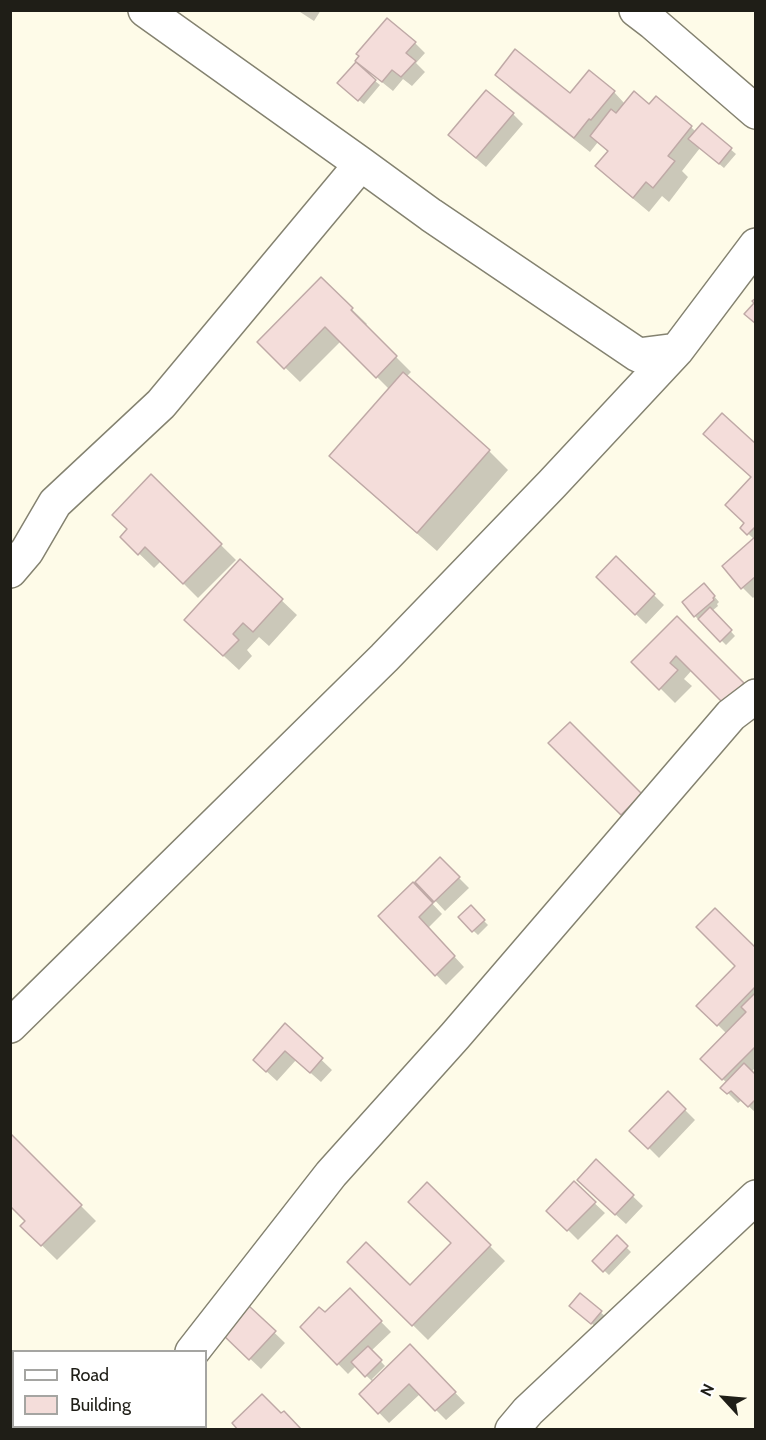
<!DOCTYPE html>
<html>
<head>
<meta charset="utf-8">
<style>
  body { margin:0 }
  #map { position:relative; width:766px; height:1440px; overflow:hidden; background:#fefbe8; font-family:Cabin,sans-serif }
  canvas { display:block }
  .frame { position:absolute; inset:0; border:12px solid #1f1e17; pointer-events:none }
  .legend { position:absolute; left:12px; top:1350px; width:195px; height:78px; box-sizing:border-box; background:#fff; border:2px solid #a5a5a2; margin:0; padding:8px 10px; list-style:none; font-size:18px; color:#1f1e17 }
  .legend li { display:flex; align-items:center; gap:12px; height:30px }
  .legend b { width:30px; border:2px solid #a5a5a2 }
  .north { position:absolute; left:694px; top:1368px; width:60px; height:60px; -webkit-text-stroke:4px #fff; paint-order:stroke; rotate:296deg; font-size:16px; font-weight:700; line-height:24px; text-align:center; color:#1f1e17 }
  .north::after { content:''; display:block; margin:auto; width:21px; height:27px; background:#1f1e17; clip-path:polygon(50% 0,100% 100%,50% 72%,0 100%) }
</style>
</head>
<body>
<div id="map">
<canvas width="766" height="1440"></canvas>
<div class="frame"></div>
<ul class="legend">
<li><b style="height:8px;background:#fff"></b>Road</li>
<li><b style="height:16px;background:#f4ddda"></b>Building</li>
</ul>
<div class="north">N</div>
</div>
<script>
const ctx = document.querySelector('canvas').getContext('2d');
ctx.lineJoin = 'round';
function fillPath(path, color) { ctx.fillStyle = color; ctx.fill(path, 'evenodd'); }
function stroke(path, color, width, dash) { ctx.strokeStyle = color; ctx.lineWidth = width; ctx.lineCap = dash ? 'butt' : 'round'; ctx.setLineDash(dash || []); ctx.stroke(path); }
fillPath(new Path2D(`
  M297,10H321L314,21Z
  M415,43L425,53L416,63L425,72L412,86L403,79L393,91L367,70Z
  M497,75L571,96L614,92L625,104L649,106L691,127L696,132L702,125L736,154L724,168L700,148L682,171L688,177L669,202L662,196L649,212L612,181L597,166L608,152L598,142L590,152L512,90Z
  M375,81L380,85L364,104L344,88Z
  M513,114L523,124L486,167L460,145Z
  M321,279L367,324L365,326L411,372L406,377L489,451L508,470L437,551L350,475L331,456L389,389L341,341L300,382L259,342Z
  M756,446V595L753,598L742,587L754,539L742,528L746,524L752,478L720,449Z
  M151,476L236,560L198,598L161,561L154,568L122,537L129,530Z
  M616,558L664,605L646,624L598,577Z
  M240,561L297,615L269,646L259,637L247,650L252,656L239,670L201,635Z
  M709,590L719,602L717,604L718,606L712,611L735,636L726,645L701,620L700,621L695,616L684,602Z
  M677,618L756,697L692,670L684,679L692,686L675,703L634,662Z
  M440,859L469,888L445,911L430,895L427,898L442,914L428,928L464,967L446,985L380,916Z
  M471,908L488,925L478,935L460,918Z
  M756,950V1067L751,1072L756,1077V1113L742,1100L738,1103L723,1088L727,1083L702,1059L727,1034L699,1006Z
  M285,1025L332,1070L321,1082L296,1060L277,1081L265,1070Z
  M668,1093L695,1120L659,1158L632,1131Z
  M11,1136L96,1221L57,1260L22,1226L27,1221L10,1204Z
  M596,1161L643,1206L626,1224L589,1190Z
  M427,1184L505,1261L428,1340L349,1262L410,1287L453,1244Z
  M574,1184L605,1213L578,1240L549,1211Z
  M617,1238L631,1252L609,1275L594,1261Z
  M350,1290L391,1332L371,1351L385,1366L372,1379L374,1381L420,1356L465,1403L446,1420L420,1394L389,1423L361,1394L373,1382L356,1366L348,1374L302,1327L325,1314Z
  M580,1295L606,1317L597,1328L576,1310Z
  M249,1308L285,1343L261,1369L224,1334Z
  M171,1426H180L183,1430H168Z`), '#0003');
const building = new Path2D(`
  M387,18L416,42L406,53L416,61L401,77L392,70L382,82L355,61L359,56L356,54Z
  M515,49L570,93L589,70L615,91L591,120L589,119L574,138L495,75Z
  M356,62L376,80L358,101L337,83Z
  M486,90L514,113L476,158L448,135Z
  M634,91L649,104L656,96L692,126L668,156L675,161L653,188L646,182L633,198L595,166L608,151L590,136L611,109L616,113Z
  M702,123L732,148L719,164L688,139Z
  M321,277L353,308L351,310L397,356L376,378L325,327L284,369L257,342Z
  M756,298V324L744,314L754,303L752,301Z
  M403,372L490,450L417,533L329,456Z
  M722,413L756,444V526L747,535L740,528L744,523L725,505L751,477L703,434Z
  M151,474L222,544L183,584L145,547L138,555L120,537L127,529L112,515Z
  M756,536V576L741,589L722,566Z
  M616,556L655,594L635,615L596,577Z
  M240,559L283,599L253,632L243,623L233,634L239,640L223,656L184,620Z
  M704,583L715,596L713,598L714,600L694,617L682,602Z
  M710,607L732,630L720,642L698,619Z
  M677,616L744,683L724,704L676,656L670,663L678,670L659,690L631,662Z
  M570,722L642,794L621,815L548,743Z
  M440,857L460,877L434,902L415,882Z
  M413,882L433,903L419,917L455,956L435,976L378,916Z
  M471,905L485,920L472,932L458,917Z
  M715,908L756,948V986L717,1026L696,1006L735,966L696,927Z
  M754,994L756,996V1046L722,1080L700,1059L746,1012L741,1007Z
  M285,1023L323,1058L310,1073L285,1051L266,1072L253,1060Z
  M744,1063L756,1075V1099L748,1107L731,1091L727,1094L720,1088Z
  M668,1091L686,1109L648,1149L629,1131Z
  M11,1134L82,1205L41,1246L20,1226L25,1221L10,1206Z
  M596,1159L634,1195L615,1215L577,1180Z
  M574,1181L596,1202L567,1231L546,1211Z
  M427,1182L491,1245L412,1326L347,1262L366,1242L410,1285L451,1243L408,1202Z
  M617,1235L628,1246L603,1272L592,1261Z
  M350,1288L382,1321L337,1365L300,1327L319,1307L325,1312Z
  M580,1293L602,1311L591,1324L569,1306Z
  M249,1306L276,1331L249,1360L222,1334Z
  M410,1344L456,1392L435,1411L409,1384L378,1414L359,1394Z
  M368,1346L382,1360L365,1377L351,1362Z
  M262,1394L281,1413L284,1411L302,1430H238L232,1423Z`);
fillPath(building, '#f4ddda');
stroke(building, '#bfa9a6', 1.5);
const minor = new Path2D(`
  M145,10L361,164L431,215L638,355L677,350
  M636,10L653,23L756,112
  M10,571L27,551L55,503L161,404L361,164
  M10,1026L384,658L552,484L677,350L756,245
  M192,1352L331,1174L455,1036L731,715L756,696
  M27,1426L31,1430
  M140,1430L141,1426
  M512,1430L528,1411L756,1197`);
stroke(minor, '#848270', 36);
stroke(minor, '#fff', 33);
</script>
</body>
</html>
